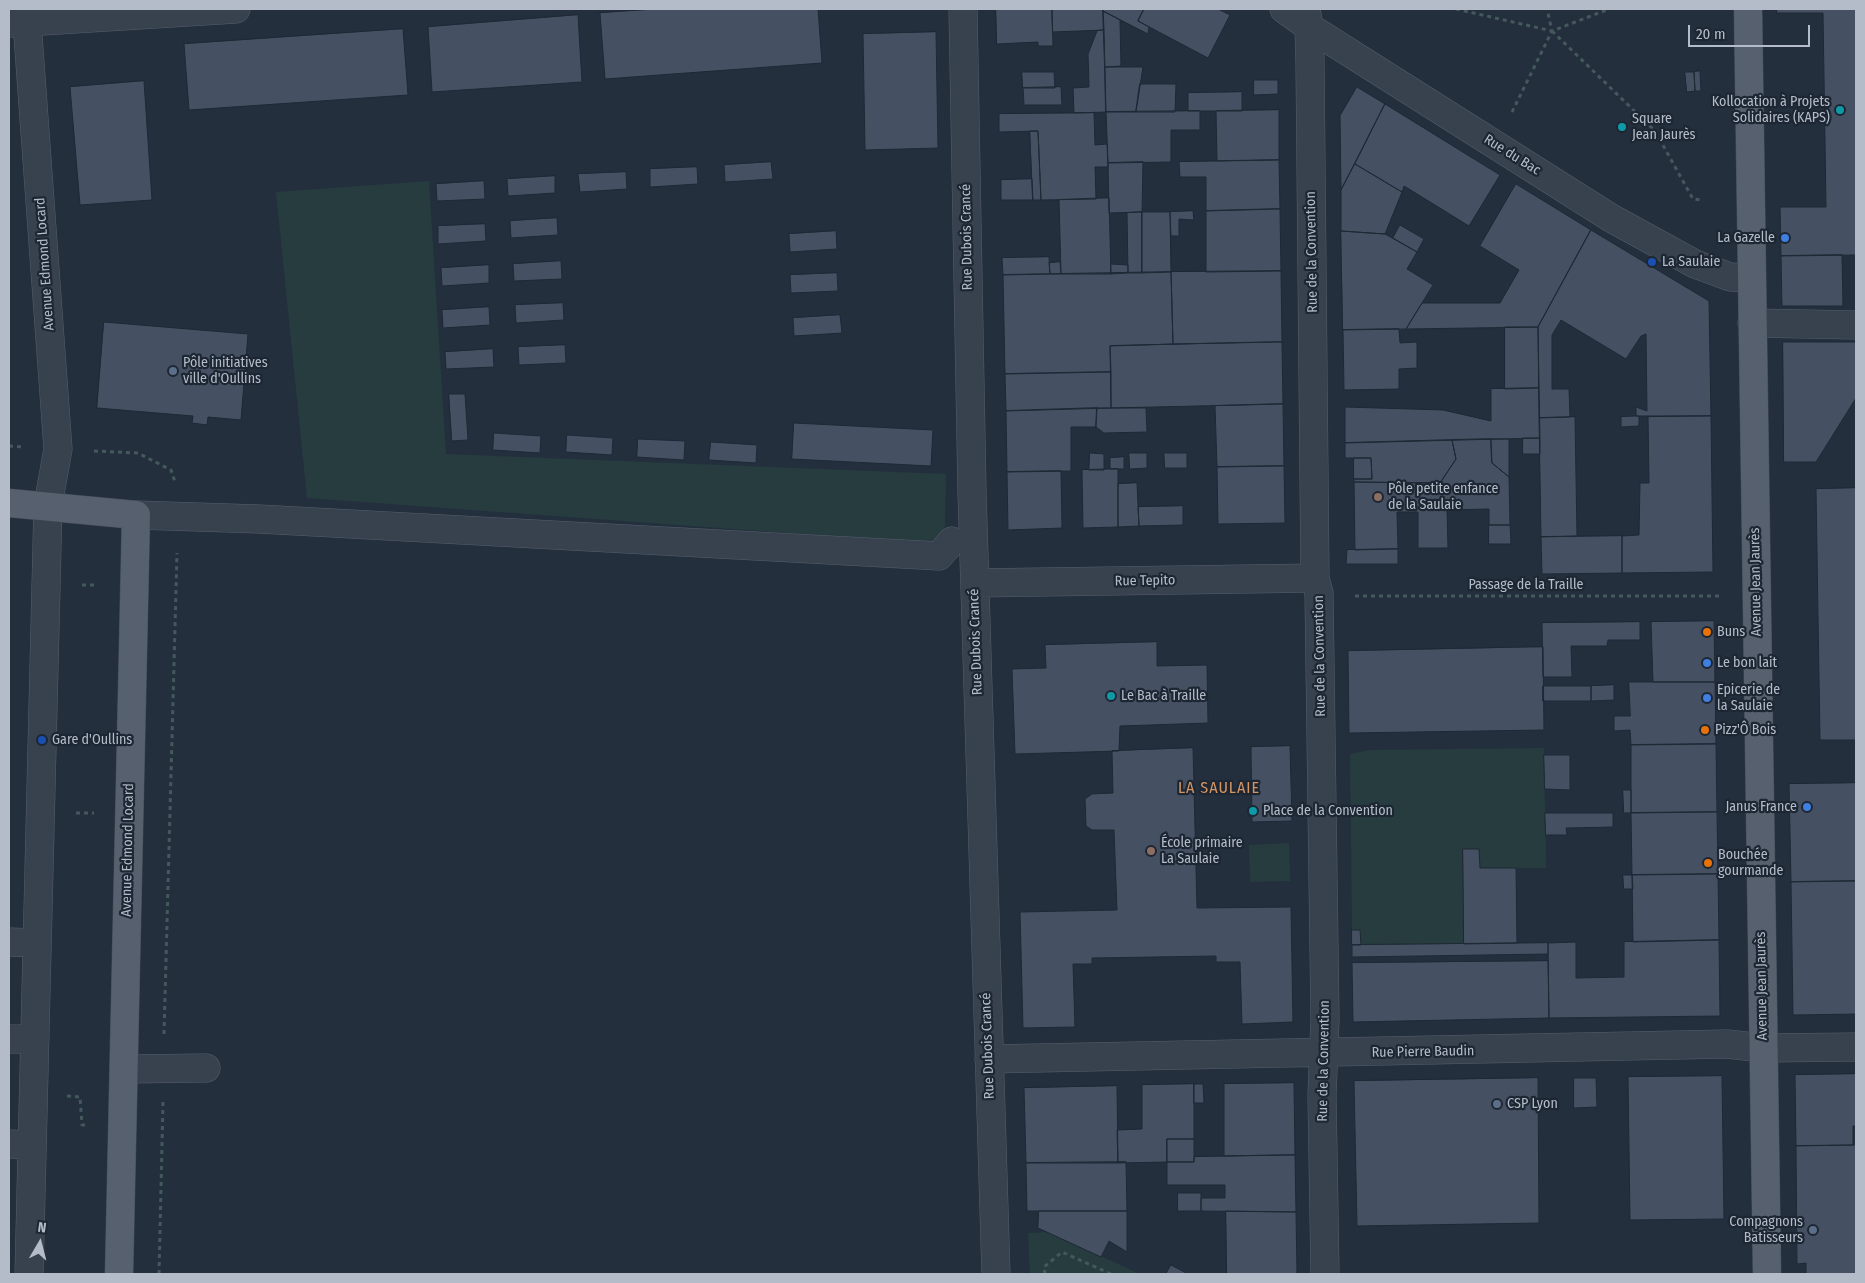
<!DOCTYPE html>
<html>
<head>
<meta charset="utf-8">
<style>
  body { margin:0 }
  #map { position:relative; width:1865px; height:1283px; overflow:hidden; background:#242f3e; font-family:"Fira Sans Condensed",sans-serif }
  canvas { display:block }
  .frame { position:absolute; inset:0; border:10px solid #b4bcc9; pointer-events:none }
  .north { position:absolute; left:15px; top:1218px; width:50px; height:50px; -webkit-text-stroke:4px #1d2633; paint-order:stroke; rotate:8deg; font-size:14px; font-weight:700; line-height:20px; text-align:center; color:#b4bcc9 }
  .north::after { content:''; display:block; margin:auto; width:18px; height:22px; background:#b4bcc9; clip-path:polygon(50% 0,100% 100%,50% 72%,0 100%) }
  .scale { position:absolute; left:1688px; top:25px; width:122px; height:22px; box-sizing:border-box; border:2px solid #b4bcc9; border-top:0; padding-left:6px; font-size:15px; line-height:18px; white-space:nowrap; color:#b4bcc9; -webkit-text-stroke:4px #1d2633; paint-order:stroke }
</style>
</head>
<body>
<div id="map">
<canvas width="1865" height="1283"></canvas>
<div class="frame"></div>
<div class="north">N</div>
<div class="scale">20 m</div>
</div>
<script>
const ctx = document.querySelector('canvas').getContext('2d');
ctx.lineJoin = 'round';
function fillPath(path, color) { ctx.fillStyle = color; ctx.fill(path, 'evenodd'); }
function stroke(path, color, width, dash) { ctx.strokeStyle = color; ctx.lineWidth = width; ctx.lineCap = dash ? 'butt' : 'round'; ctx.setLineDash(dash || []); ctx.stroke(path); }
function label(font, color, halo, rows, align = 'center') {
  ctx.font = font + ' "Fira Sans Condensed",sans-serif'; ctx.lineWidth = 4.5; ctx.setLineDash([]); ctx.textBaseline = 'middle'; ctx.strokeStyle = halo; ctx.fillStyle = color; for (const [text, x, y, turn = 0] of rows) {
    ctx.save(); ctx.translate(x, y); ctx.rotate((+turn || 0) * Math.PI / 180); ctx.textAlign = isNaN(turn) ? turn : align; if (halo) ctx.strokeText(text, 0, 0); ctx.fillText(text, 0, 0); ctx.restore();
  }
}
fillPath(new Path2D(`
  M429,181L446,454L946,474L945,525L939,544L307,498L276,192Z
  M1544,748L1546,868H1480L1479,849H1463L1464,944L1361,945L1352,930L1350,754L1370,750Z
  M1289,843L1290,881L1250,882L1249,845Z
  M1048,1232L1140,1274H1030L1028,1233Z`), '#263c3f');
const building = new Path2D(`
  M656,9H818L822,63L605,79L600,13Z
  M996,9H1052L1053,46H1038V42L997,44Z
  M1052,9H1103L1104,30L1053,32Z
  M1103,9H1144L1138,21L1149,27L1148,34L1103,11Z
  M1144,9H1218L1230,15L1208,58L1138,21Z
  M1777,9H1856V255L1781,256L1780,207H1826L1823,13H1777Z
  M1103,11L1120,20L1121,66L1105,67Z
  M578,15L582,82L432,92L428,27Z
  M403,29L408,95L189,110L184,44Z
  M1104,30L1106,112L1074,113L1073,88L1089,87L1088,54L1097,31Z
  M936,32L938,148L865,150L863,34Z
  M1105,67H1143L1136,112H1106Z
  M1700,71L1701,91H1695L1694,72Z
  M1022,72H1054L1055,88H1023Z
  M1685,72H1694L1695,91L1687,92Z
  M1254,80H1278V94L1254,95Z
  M144,81L152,200L80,205L70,87Z
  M1140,84H1176L1175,112H1136Z
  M1061,87L1062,105H1024L1023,88Z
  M1357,87L1385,104L1341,190L1340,116Z
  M1242,92V111H1188V93Z
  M1385,104L1500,175L1469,226L1404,186L1402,192L1355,164Z
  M1279,110V160L1217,161L1216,111Z
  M1200,111V130H1171V162L1108,163L1106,112Z
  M1094,113L1095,145L1107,144L1108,167H1095L1096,199L1041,200L1038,131L999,132V114Z
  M1030,131H1038L1041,200H1033Z
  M1279,160L1280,209L1206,211V177H1180L1179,162Z
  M771,162L773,179L725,182L724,165Z
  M1143,162L1142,212L1109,213L1108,163Z
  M1355,164L1402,192L1385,234L1341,231V190Z
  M697,167L698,184L650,187V169Z
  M626,172L627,189L580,192L578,174Z
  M555,176V193L508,196L507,179Z
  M1032,179L1033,200H1001V180Z
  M484,181L485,199L437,201L436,184Z
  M1516,184L1591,230L1538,327L1406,329L1422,303H1500L1519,270L1480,246Z
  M1109,198L1111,274H1061L1059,200Z
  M1280,209L1281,271L1206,272V211Z
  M1193,211L1194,220L1179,219V236H1171L1170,212Z
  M1142,212V273H1128L1127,213Z
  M1142,212H1170L1171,272L1142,273Z
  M557,218L558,235L511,238L510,221Z
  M485,224L486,241L438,244V226Z
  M1400,225L1424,239L1417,252L1393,238Z
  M1591,230L1709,301L1711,416H1636V407L1647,411L1646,334L1641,336L1626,359L1561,320L1552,335V389H1569L1570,417L1539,418L1538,327Z
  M836,231L837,249L790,252L789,234Z
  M1341,231L1385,234L1417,252L1407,269L1433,285L1406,329L1343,330Z
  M1842,255L1843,306H1782L1781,256Z
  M1049,257L1050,274L1003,275L1002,258Z
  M561,261L562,279L514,281L513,264Z
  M1060,262L1061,274H1050L1049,263Z
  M1111,264L1128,265V273L1111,274Z
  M489,265V283L442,286L441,268Z
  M1281,271L1282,342L1173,344L1171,272Z
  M1171,272L1173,344L1110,346L1111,372L1005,374L1003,275Z
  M837,273L838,291L791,293L790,275Z
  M563,303L564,320L516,323L515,305Z
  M489,307L490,325L443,328L442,310Z
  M840,315L842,333L794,336L793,318Z
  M104,322L248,334L241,420L208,417L207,425L192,423L193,416L97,408Z
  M1505,327H1538L1539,388L1505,389Z
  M1399,329L1400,343L1417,342V368L1399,369V389L1344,390L1343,330Z
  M1282,342L1283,404L1111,408L1110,346Z
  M1783,342H1856V398L1816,462H1784Z
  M565,345L566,363L519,365L518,347Z
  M493,349L494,367L446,369L445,352Z
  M1111,372V408L1006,411L1005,374Z
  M1539,388L1540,438L1345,443V407L1443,410L1491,421V389Z
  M449,394H465L468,440L452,441Z
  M1283,404L1284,466L1217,467L1215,406Z
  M1097,408H1146L1147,432L1104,433L1096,427Z
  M1097,408L1096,427H1071V471L1007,472L1006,411Z
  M1636,416H1639V426L1621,427V417Z
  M1711,416L1713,572L1622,573V536L1639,535L1640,483H1649L1648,417Z
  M1575,417L1577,536L1541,537L1539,418Z
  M794,423L933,430L931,466L792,459Z
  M494,433L541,436L540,453L493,450Z
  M567,435L613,438L612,455L566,452Z
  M1523,438H1540V454H1523Z
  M638,439L685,441L684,460L637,457Z
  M1491,439H1509V477L1492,463Z
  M1491,439L1492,463L1509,477L1510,525H1489V509L1447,510L1448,548H1418V512H1397L1398,549L1355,550L1354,482L1440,483L1456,459L1452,440Z
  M1452,440L1456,459L1440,483L1354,482V479H1372L1371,458H1345V443Z
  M711,442L757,445L756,463L709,460Z
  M1090,453L1104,454V470H1089Z
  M1129,453H1147V468L1130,469Z
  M1164,453H1187V468H1165Z
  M1124,457V469H1110V458Z
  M1354,458H1371L1372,479H1354Z
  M1284,466L1285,523L1218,524L1217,467Z
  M1118,469V527L1083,528L1082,470Z
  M1061,471L1062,528L1008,530L1007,472Z
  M1137,483L1139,526L1118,527V484Z
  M1856,488V740H1820L1816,489Z
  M1183,506V525L1139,526L1138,507Z
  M1489,525H1510L1511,544H1489Z
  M1622,536V573L1542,574L1541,537Z
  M1398,549V564H1346L1347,550Z
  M1714,621L1715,682H1653L1651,622Z
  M1640,622V640H1608L1607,646H1571L1572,677H1543L1542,623Z
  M1157,642V666L1207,665L1208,723L1120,726L1119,751L1015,754L1012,669L1046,668L1045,645Z
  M1543,647L1544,730L1349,733L1348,651Z
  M1629,682H1715L1716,744L1631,745L1630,730L1614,731V716H1630Z
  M1614,685V700L1591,701V686Z
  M1543,686H1591V701H1543Z
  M1716,744L1717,812L1631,813V745Z
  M1290,746L1292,821L1252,822L1251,747Z
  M1193,748L1197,908L1291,907L1293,1022L1242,1024L1240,962H1216V956L1092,958V964H1073L1075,1027L1023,1028L1020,912L1117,910L1114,830H1092L1086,826L1085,799L1092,794L1113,793L1112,751Z
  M1544,755H1570V790L1545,789Z
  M1856,783V881L1791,882L1789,784Z
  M1623,790H1631V813H1624Z
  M1717,812L1718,874L1632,875L1631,813Z
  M1545,813H1613V827L1566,828L1567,835H1546Z
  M1463,849H1479L1480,868H1516L1517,943L1464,944Z
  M1718,874L1719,940L1633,942L1632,875Z
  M1623,875H1632L1633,889H1624Z
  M1856,881V1014L1793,1015L1791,882Z
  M1352,930H1360L1361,945H1352Z
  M1719,940L1720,1016L1549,1018L1548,943L1576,942V978L1624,977V942Z
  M1548,943V954L1352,957V945Z
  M1548,961L1549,1018L1353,1022L1352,963Z
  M1856,1074V1126H1853V1145L1796,1146L1795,1075Z
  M1722,1076L1724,1219L1630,1220L1628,1077Z
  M1538,1078L1539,1223L1357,1226L1354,1081Z
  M1574,1078H1596L1597,1107L1574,1108Z
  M1294,1083L1295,1155L1224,1156V1084Z
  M1194,1084H1203L1204,1103H1194Z
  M1194,1084V1139H1167V1162L1118,1163L1117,1130L1142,1129V1085Z
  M1117,1086L1118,1163H1026L1024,1088Z
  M1167,1139H1194V1162H1167Z
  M1853,1145H1856V1274H1806V1263L1797,1264L1796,1146Z
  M1295,1155L1296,1212L1201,1211V1198H1225V1185H1167V1162H1194V1157Z
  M1126,1162L1127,1211H1027L1026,1163Z
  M1178,1193H1201V1211H1178Z
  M1039,1211H1127V1252L1109,1241L1101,1257L1038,1228Z
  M1226,1211L1296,1212L1297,1274H1227Z
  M1171,1265L1188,1274H1166Z`);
fillPath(building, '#455162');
stroke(building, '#1f2835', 1);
const minor = new Path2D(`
  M963,9L972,492L996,1274
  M1284,9L1309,27L1611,218L1695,264L1730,277L1751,278
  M1306,9L1309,27L1310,62L1315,578L1319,593L1325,1019L1322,1095L1325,1274
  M27,22L58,449L48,505L29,1274
  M10,23L236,9
  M1752,323L1856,325
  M136,515L259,519L939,556L952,541
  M975,583L1315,578
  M9,942L37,943
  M9,1039H35
  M989,1059L1727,1044L1763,1048L1856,1047
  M124,1069L206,1068
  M9,1144L32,1145`);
const major = new Path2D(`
  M1748,9L1767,1274
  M9,503L136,515L119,1274`);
stroke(minor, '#565f6c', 29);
stroke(major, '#414a57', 29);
stroke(new Path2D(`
  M1456,9L1552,31L1609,9
  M1552,31L1655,131L1693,199L1703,200
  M1512,112L1552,31L1547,9
  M9,446L23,447
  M94,451L138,453L171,470L175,482
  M82,585H98
  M1355,596H1721
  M76,813H94
  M164,1034L177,553
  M67,1096L80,1097L82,1125H88
  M159,1274L163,1102
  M1045,1274L1044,1267L1062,1252L1111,1274`), '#44595c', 3, [4, 4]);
stroke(minor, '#38414e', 28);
stroke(major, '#56606e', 28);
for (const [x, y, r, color] of [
  [1840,110,5,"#0f9aa8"],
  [1622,127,5,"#0f9aa8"],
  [1785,238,5,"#3f7fe0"],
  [1652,262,5,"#1a4fb4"],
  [173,371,5,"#5c6f8a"],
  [1378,497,5,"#8d6e63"],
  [1707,632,5,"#e8710a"],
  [1707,663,5,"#3f7fe0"],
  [1111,696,5,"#0f9aa8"],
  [1707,698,5,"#3f7fe0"],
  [1705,730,5,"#e8710a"],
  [42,740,5,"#1a4fb4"],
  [1807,807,5,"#3f7fe0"],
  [1253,811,5,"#0f9aa8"],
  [1151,851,5,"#8d6e63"],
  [1708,863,5,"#e8710a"],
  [1497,1104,5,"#5c6f8a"],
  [1813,1230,5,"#5c6f8a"]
]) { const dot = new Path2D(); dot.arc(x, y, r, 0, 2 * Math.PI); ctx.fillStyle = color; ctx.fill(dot); stroke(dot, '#1d2633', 2); }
label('14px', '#b4bcc9', '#1d2633', [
  ["Kollocation à Projets",1830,102,"right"],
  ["Solidaires (KAPS)",1830,118,"right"],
  ["Square",1632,119],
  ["Jean Jaurès",1632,135],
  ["La Gazelle",1775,238,"right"],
  ["La Saulaie",1662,262],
  ["Pôle initiatives",183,363],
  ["ville d'Oullins",183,379],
  ["Pôle petite enfance",1388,489],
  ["de la Saulaie",1388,505],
  ["Buns",1717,632],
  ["Le bon lait",1717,663],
  ["Epicerie de",1717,690],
  ["la Saulaie",1717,706],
  ["Le Bac à Traille",1121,696],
  ["Pizz'Ô Bois",1715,730],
  ["Gare d'Oullins",52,740],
  ["Janus France",1797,807,"right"],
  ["Place de la Convention",1263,811],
  ["École primaire",1161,843],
  ["La Saulaie",1161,859],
  ["Bouchée",1718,855],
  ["gourmande",1718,871],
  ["CSP Lyon",1507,1104],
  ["Compagnons",1803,1222,"right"],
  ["Batisseurs",1803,1238,"right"]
], 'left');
label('14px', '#b4bcc9', '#1d2633', [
  ["Rue du Bac",1512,155,32],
  ["Rue Dubois Crancé",967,237,-91],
  ["Rue de la Convention",1312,252,-91],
  ["Avenue Edmond Locard",45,264,-94],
  ["Rue Tepito",1145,581,-1],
  ["Avenue Jean Jaurès",1756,582,-91],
  ["Passage de la Traille",1526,585],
  ["Rue Dubois Crancé",976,642,-92],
  ["Rue de la Convention",1320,656,-91],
  ["Avenue Edmond Locard",128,850,-89],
  ["Avenue Jean Jaurès",1762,986,-91],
  ["Rue Dubois Crancé",988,1046,-92],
  ["Rue Pierre Baudin",1423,1052,-1],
  ["Rue de la Convention",1324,1061,-89]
]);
ctx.letterSpacing = '1px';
label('16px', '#d59563', '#1d2633', [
  ["LA SAULAIE",1219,789]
]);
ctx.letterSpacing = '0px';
</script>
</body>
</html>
